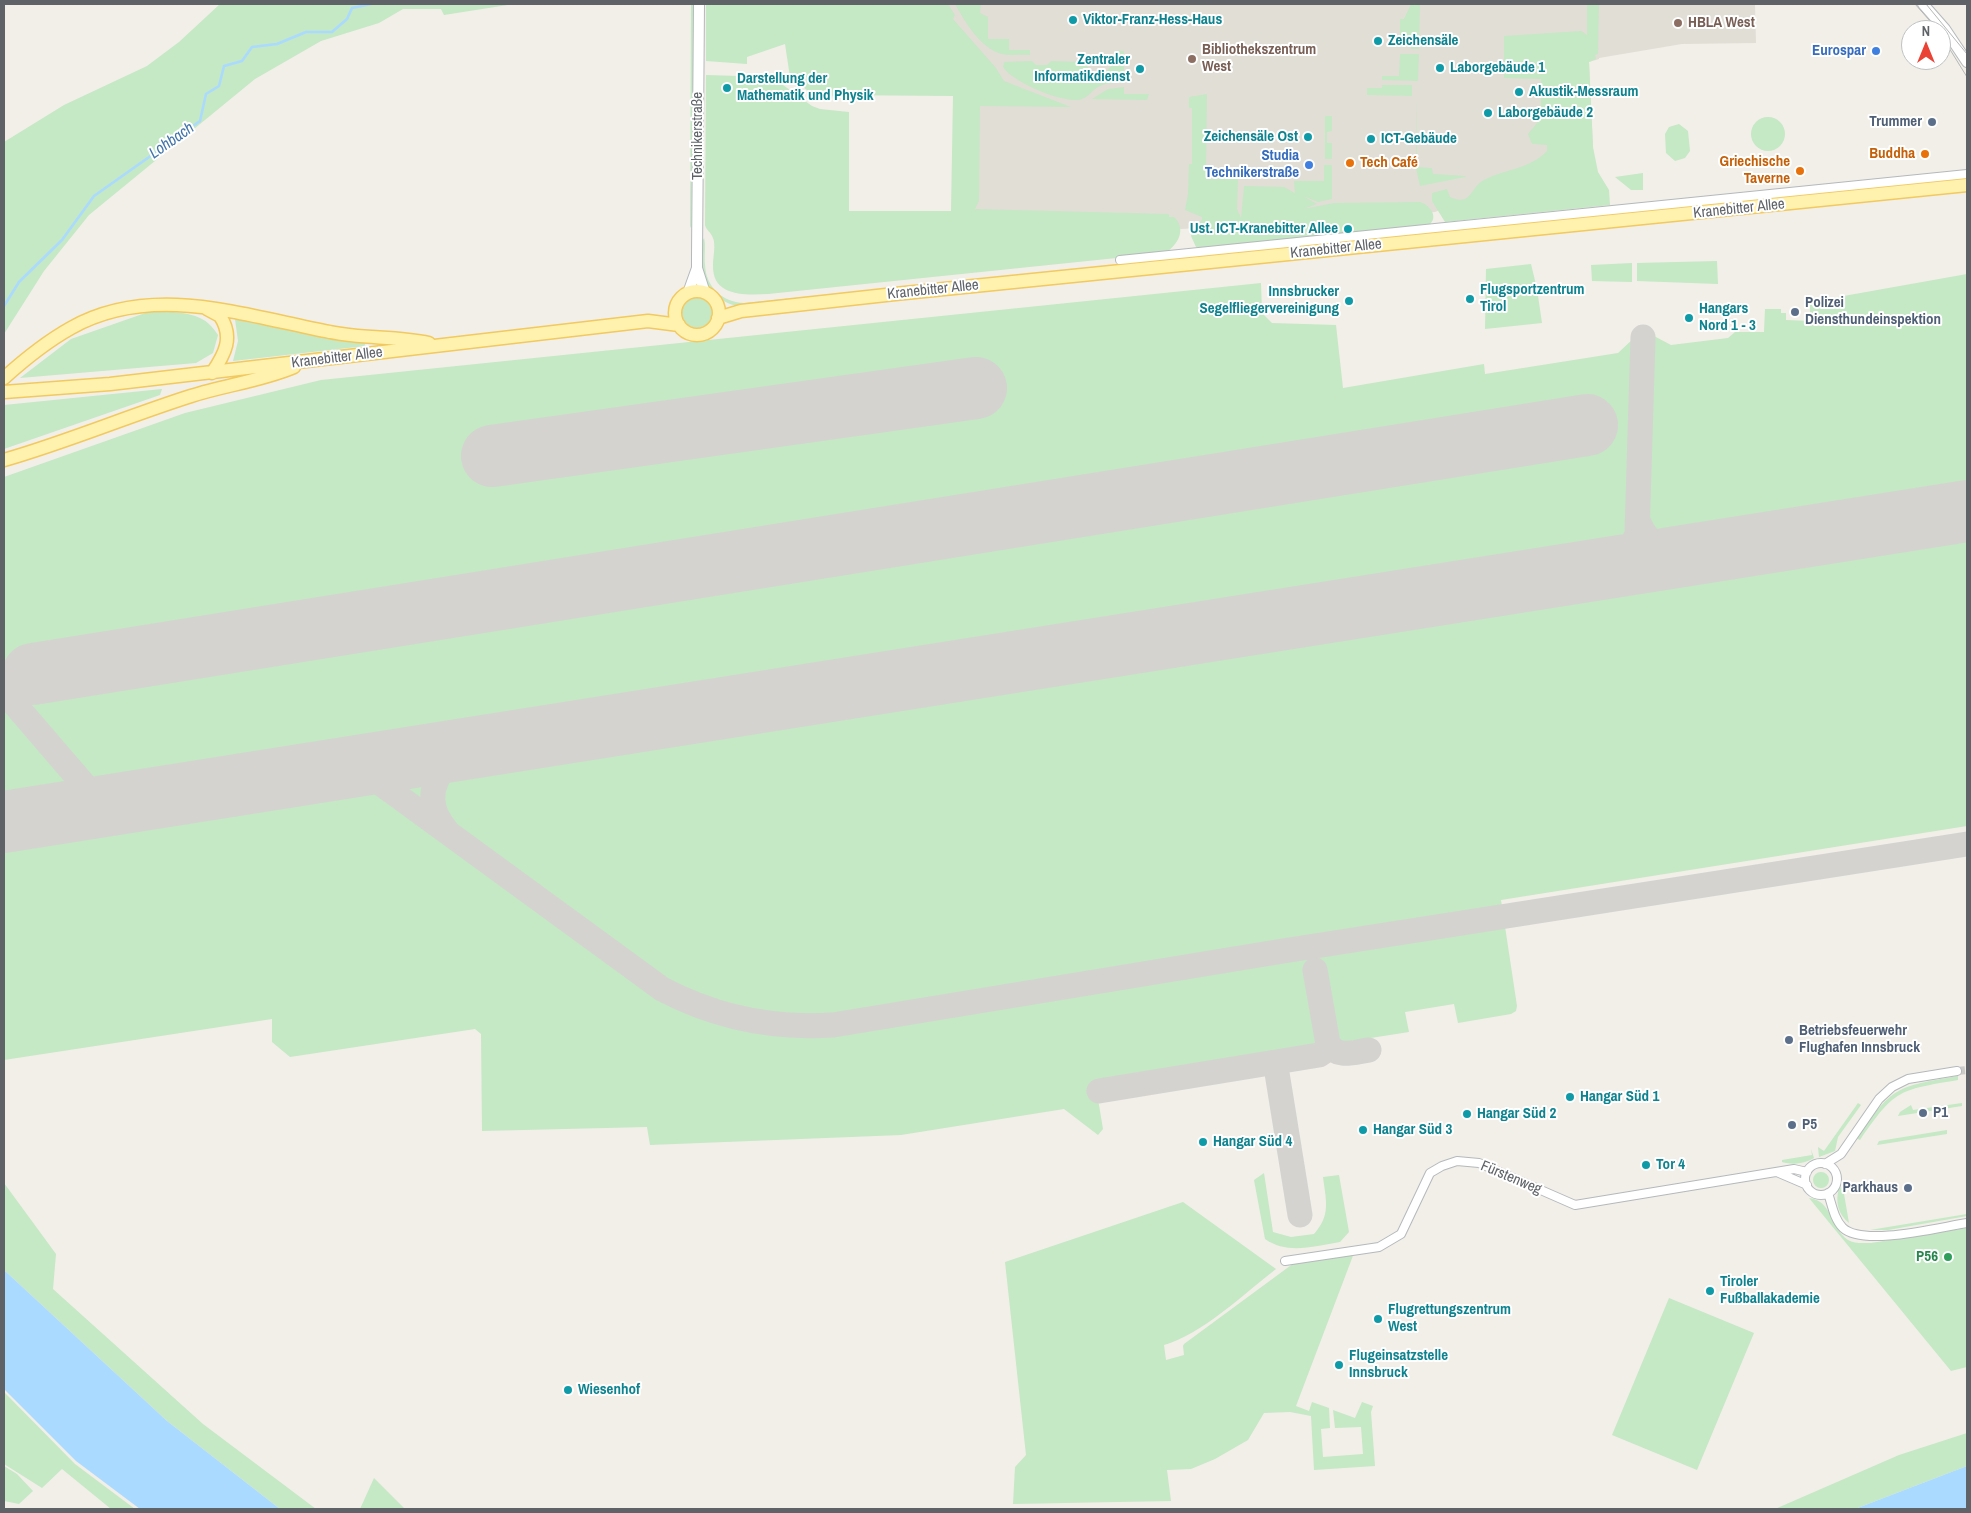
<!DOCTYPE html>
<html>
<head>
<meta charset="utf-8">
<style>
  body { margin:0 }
  #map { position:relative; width:1971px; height:1513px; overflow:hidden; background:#f1efe8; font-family:"Archivo Narrow",sans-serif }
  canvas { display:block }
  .frame { position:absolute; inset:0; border:5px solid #5f6368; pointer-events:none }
  .north { position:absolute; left:1901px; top:20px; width:50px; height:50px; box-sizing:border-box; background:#fff; border:1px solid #bfc1c3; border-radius:50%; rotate:0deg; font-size:14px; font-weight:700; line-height:20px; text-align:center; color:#5f6368 }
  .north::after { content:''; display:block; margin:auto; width:18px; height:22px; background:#ea4335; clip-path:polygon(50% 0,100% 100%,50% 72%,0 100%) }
</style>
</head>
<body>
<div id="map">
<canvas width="1971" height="1513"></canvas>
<div class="frame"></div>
<div class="north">N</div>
</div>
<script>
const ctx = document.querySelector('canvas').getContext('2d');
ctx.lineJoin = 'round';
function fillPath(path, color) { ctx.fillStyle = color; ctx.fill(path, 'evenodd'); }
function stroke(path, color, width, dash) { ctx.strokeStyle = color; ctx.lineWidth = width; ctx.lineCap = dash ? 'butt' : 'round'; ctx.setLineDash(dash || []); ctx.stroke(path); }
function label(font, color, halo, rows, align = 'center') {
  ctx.font = font + ' "Archivo Narrow",sans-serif'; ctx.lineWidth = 4; ctx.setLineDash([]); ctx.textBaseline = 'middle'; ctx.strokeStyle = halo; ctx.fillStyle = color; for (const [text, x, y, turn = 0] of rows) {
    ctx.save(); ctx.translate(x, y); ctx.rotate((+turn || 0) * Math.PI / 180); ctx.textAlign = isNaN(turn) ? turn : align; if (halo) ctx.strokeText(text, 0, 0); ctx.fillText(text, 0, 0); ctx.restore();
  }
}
fillPath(new Path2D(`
  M806,4H1755L1756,43L1682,44L1599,58V8V59L1589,62L1593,147L1435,212L1182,229L960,222L968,96Z`), '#e1ded6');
fillPath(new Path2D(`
  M220,4H514L444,15L441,9H403L379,23L321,41L255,79L89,215L44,271L4,334V142L64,105L147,66L179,42Z
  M691,4H694L691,228L690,226Z
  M706,4H948L955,15L953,19L996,68L1004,81L1071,107L980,106L979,201L975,209L1169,214V217H1174C1187,229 1178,245 1165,253L768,294C745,295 712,297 713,265C713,257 716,245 713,238C711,232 706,230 705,225L706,75L772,77L812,106L820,109L849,112V211H951L953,96L833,95L831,100H820L790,77L785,44L747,57V64L706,61Z
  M955,4H981L980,13L988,17V39H1009V50H1030V55C1021,54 1011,56 1002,54C981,49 965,22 955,4Z
  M1411,4H1420L1419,49H1411L1410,43H1404V38H1400V19H1404Z
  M1587,4H1599L1598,54L1595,55L1596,59L1589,62L1593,147L1598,172L1609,190L1610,205L1445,222L1432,201V193L1447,189L1450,197C1472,207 1470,187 1484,180C1505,169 1530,169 1547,151V145L1532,144L1528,134L1541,118V79L1504,78V36L1581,31L1587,35Z
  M1115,51H1124V83C1115,83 1106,82 1098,87C1093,90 1088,97 1082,99C1065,105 1012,82 1003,67L1004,62L1032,61L1036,65H1047L1051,61L1083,62L1093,73H1105L1115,62Z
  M1400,54H1419L1418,81L1382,80V76H1399Z
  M1382,85H1412V96L1367,95V88H1382Z
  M1124,87V94H1149L1147,100L1092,99L1108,89Z
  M1207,94L1206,179H1238L1237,209L1241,218L1244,186L1284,187L1295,193L1294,181H1324V165H1332V199L1318,202L1303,196L1317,204L1303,209L1334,203L1420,202C1430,205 1439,217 1429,225L1202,249L1196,247L1191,236L1193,228L1202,220V217L1185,210L1188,194L1189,164H1192V108H1189V97Z
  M1417,96V167L1432,168L1433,174L1466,176L1465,177L1420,186L1416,168Z
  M1325,116H1332V131L1327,132V143H1332V159H1325Z
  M1751 134a17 17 0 1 1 34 0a17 17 0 1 1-34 0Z
  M1679,124L1688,131L1690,151L1685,158L1675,161L1666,153L1665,134L1669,127Z
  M1643,173V190H1631L1615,177Z
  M1967,178V182L737,306C712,300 702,281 702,257C702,250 701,243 704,238C706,245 704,256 705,265C706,287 722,302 744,303Z
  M1717,261L1718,284L1637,281V263Z
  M1632,263V282L1592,281L1591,265Z
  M1531,264L1537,289L1542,323L1485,329L1486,269Z
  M1967,274V826L1501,900L1517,1006L1516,1011L1511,1014L1458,1023L1454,1004L1405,1012L1409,1032L1095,1081L1103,1129L1098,1135L1064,1109L901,1135L650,1145L647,1127L482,1131L481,1034L475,1029L290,1057L272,1042V1019L4,1060V477L185,413L321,380L1261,283L1262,313L1272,323L1336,325L1343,388L1484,364L1485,374L1618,353L1633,339L1643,337L1654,336L1671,345L1728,338L1735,332H1764L1765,309H1781V313H1786V320L1810,321V302Z
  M682 313a15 15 0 1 1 30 0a15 15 0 1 1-30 0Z
  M154,310C181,314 203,310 218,335L213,353L196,363L20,378L71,339Z
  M235,319L365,343V346L233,361L238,341Z
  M162,389L160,395L4,449V405Z
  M1958,1076V1080C1899,1090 1895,1089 1860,1140L1856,1138C1894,1086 1895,1087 1958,1076Z
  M1858,1103L1861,1105L1838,1137L1835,1151L1819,1157L1818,1147L1824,1151Z
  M1962,1103V1106L1898,1116L1900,1112L1911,1105L1913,1110Z
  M1947,1130V1134L1877,1145L1879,1141Z
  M1811,1149L1814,1158C1804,1164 1793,1165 1782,1162V1160L1812,1155Z
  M1813 1180a8 8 0 1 1 16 0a8 8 0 1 1-16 0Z
  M1264,1173L1273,1232L1291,1237L1314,1234C1331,1215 1326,1201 1323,1177L1339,1175L1349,1232L1340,1242C1314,1246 1288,1255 1265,1239L1254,1180Z
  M4,1183L56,1254L53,1289L203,1424L316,1509H280L167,1421L4,1270Z
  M1842,1187L1843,1188L1849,1223C1838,1214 1835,1202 1839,1188Z
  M1809,1198C1832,1200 1831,1229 1848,1240C1854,1244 1863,1243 1871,1243L1967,1228V1367L1951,1371Z
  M1183,1202L1276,1269C1245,1293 1201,1335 1164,1345L1166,1360L1184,1355L1183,1346L1184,1344L1294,1263L1354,1253L1296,1406L1309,1411L1312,1402L1329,1408L1330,1428L1321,1429L1323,1457L1363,1454L1361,1427L1335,1428L1333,1410L1355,1418L1362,1402L1373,1406L1371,1412L1375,1466L1314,1470L1311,1416L1290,1412L1264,1413L1248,1440L1215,1459L1191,1469L1167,1470L1171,1501L1013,1504L1015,1467L1026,1455L1005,1262Z
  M1967,1214V1216L1888,1230H1870Z
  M1669,1298L1754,1333L1697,1470L1612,1435Z
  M4,1392L75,1464L135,1509H111L62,1469L42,1488L4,1464Z
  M1967,1433V1466L1855,1509H1775L1899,1455Z
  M4,1466L17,1474L33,1491L19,1504L4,1501Z
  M374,1478L405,1509H360Z`), '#c5e8c5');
fillPath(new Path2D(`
  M4,1270L167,1421L280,1509H140L76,1461L4,1389Z
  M1967,1466V1509H1855Z`), '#aadaff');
stroke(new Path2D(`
  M4,306L19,282L62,240L94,196L200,121L206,94L219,86L224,66L242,61L252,47L277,44L306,32H332L347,19L352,8L371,4`), '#aadaff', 2.5);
stroke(new Path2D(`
  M1639,523C1652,552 1669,553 1698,553
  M1602,569L1625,557L1637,535L1643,337
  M4,682L6,694L103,807
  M332,770H354L369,775L662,989C717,1018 772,1029 833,1025L1283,951L1967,844
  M447,831C416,796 440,759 478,747
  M1315,970L1328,1044C1338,1059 1354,1052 1369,1050
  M1277,1073L1300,1215
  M1099,1091L1319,1055L1325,1051L1328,1044`), '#d4d3d0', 25);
stroke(new Path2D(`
  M492,456L976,388
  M33,674L1587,425
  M4,822L1967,511`), '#d4d3d0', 62);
stroke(new Path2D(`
  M1957,1071L1967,1070`), '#ccccc8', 8, [8, 4]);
const minor = new Path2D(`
  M1120,260L1967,174
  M1805 1179a16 16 0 1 1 32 0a16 16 0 1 1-32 0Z
  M1825,1164L1841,1154L1879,1099L1892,1087L1908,1079L1957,1071
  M1779,1173L1807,1185
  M1828,1193C1832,1205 1834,1219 1843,1228C1864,1247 1940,1227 1967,1223
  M1285,1261L1379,1247L1401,1234L1430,1173L1442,1166L1457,1161L1479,1163L1575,1205L1794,1169L1807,1172`);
const tertiary = new Path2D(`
  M1923,4L1945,29L1967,62
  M697,268L705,293
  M688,293L697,268V256L699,4`);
const primary = new Path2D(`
  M675 313a22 22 0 1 1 44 0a22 22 0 1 1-44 0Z
  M207,309L220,316C234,337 225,354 212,373
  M718,318L741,311L895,294L1967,185
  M4,378C25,359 46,342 71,328C153,282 245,316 330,332C363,339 396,336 429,343
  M4,392L110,384L648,321L679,325
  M4,460C67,442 128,416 191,396C225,385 261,381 294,367`);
stroke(minor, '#b5b8bc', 10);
stroke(tertiary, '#b5b8bc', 12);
stroke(primary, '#f2c960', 15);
stroke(minor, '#fff', 8);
stroke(tertiary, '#fff', 10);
stroke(primary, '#fff2af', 12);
stroke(new Path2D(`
  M1915,4L1938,30
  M1926,4L1967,54
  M1941,35L1967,77`), '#b6b7b8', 1);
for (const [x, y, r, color] of [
  [1073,20,5,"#0f9aa8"],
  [1678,23,5,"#8d6e63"],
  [1378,41,5,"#0f9aa8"],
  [1876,51,5,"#3f7fe0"],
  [1192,59,5,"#8d6e63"],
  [1440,68,5,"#0f9aa8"],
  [1140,69,5,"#0f9aa8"],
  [727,88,5,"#0f9aa8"],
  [1519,92,5,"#0f9aa8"],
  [1488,113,5,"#0f9aa8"],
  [1932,122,5,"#5c6f8a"],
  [1308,137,5,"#0f9aa8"],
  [1371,139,5,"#0f9aa8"],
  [1925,154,5,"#e8710a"],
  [1350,163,5,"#e8710a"],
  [1309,165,5,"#3f7fe0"],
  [1800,171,5,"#e8710a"],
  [1348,229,5,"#0f9aa8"],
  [1470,299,5,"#0f9aa8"],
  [1349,301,5,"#0f9aa8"],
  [1795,312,5,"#5c6f8a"],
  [1689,318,5,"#0f9aa8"],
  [1789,1040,5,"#5c6f8a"],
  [1570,1097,5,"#0f9aa8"],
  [1923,1113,5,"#5c6f8a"],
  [1467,1114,5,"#0f9aa8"],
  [1792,1125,5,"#5c6f8a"],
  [1363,1130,5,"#0f9aa8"],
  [1203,1142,5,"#0f9aa8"],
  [1646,1165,5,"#0f9aa8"],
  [1908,1188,5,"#5c6f8a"],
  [1948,1257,5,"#2e9e5b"],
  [1710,1291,5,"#0f9aa8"],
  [1378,1319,5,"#0f9aa8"],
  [1339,1365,5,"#0f9aa8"],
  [568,1390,5,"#0f9aa8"]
]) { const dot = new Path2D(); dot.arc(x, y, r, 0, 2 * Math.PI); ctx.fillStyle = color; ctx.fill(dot); stroke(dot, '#fff', 2); }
label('bold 15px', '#0d838f', '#fff', [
  ["Viktor-Franz-Hess-Haus",1083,20],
  ["Zeichensäle",1388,41],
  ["Zentraler",1130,60,"right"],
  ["Informatikdienst",1130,77,"right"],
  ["Laborgebäude 1",1450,68],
  ["Darstellung der",737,79],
  ["Mathematik und Physik",737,96],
  ["Akustik-Messraum",1529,92],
  ["Laborgebäude 2",1498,113],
  ["Zeichensäle Ost",1298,137,"right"],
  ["ICT-Gebäude",1381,139],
  ["Ust. ICT-Kranebitter Allee",1338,229,"right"],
  ["Flugsportzentrum",1480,290],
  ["Tirol",1480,307],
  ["Innsbrucker",1339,292,"right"],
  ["Segelfliegervereinigung",1339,309,"right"],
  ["Hangars",1699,309],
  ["Nord 1 - 3",1699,326],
  ["Hangar Süd 1",1580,1097],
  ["Hangar Süd 2",1477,1114],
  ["Hangar Süd 3",1373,1130],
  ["Hangar Süd 4",1213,1142],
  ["Tor 4",1656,1165],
  ["Tiroler",1720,1282],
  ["Fußballakademie",1720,1299],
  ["Flugrettungszentrum",1388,1310],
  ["West",1388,1327],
  ["Flugeinsatzstelle",1349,1356],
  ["Innsbruck",1349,1373],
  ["Wiesenhof",578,1390]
], 'left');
label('bold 15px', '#785e54', '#fff', [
  ["HBLA West",1688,23],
  ["Bibliothekszentrum",1202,50],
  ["West",1202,67]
], 'left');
label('bold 15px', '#366cbe', '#fff', [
  ["Eurospar",1866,51],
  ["Studia",1299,156],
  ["Technikerstraße",1299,173]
], 'right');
label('bold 15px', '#4e5e75', '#fff', [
  ["Trummer",1922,122,"right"],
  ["Polizei",1805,303],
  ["Diensthundeinspektion",1805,320],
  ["Betriebsfeuerwehr",1799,1031],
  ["Flughafen Innsbruck",1799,1048],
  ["P1",1933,1113],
  ["P5",1802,1125],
  ["Parkhaus",1898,1188,"right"]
], 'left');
label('15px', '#5f6368', '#fff', [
  ["Technikerstraße",698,136,-90],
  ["Kranebitter Allee",1739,209,-6],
  ["Kranebitter Allee",1336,249,-6],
  ["Kranebitter Allee",933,290,-6],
  ["Kranebitter Allee",337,358,-7],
  ["Fürstenweg",1511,1178,23]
]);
label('bold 15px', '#c56008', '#fff', [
  ["Buddha",1915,154],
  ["Griechische",1790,162],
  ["Taverne",1790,179],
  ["Tech Café",1360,163,"left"]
], 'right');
label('bold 15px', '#27864d', '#fff', [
  ["P56",1938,1257]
], 'right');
label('italic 16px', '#4174aa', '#fff', [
  ["Lohbach",172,141,-35]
]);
</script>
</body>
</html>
